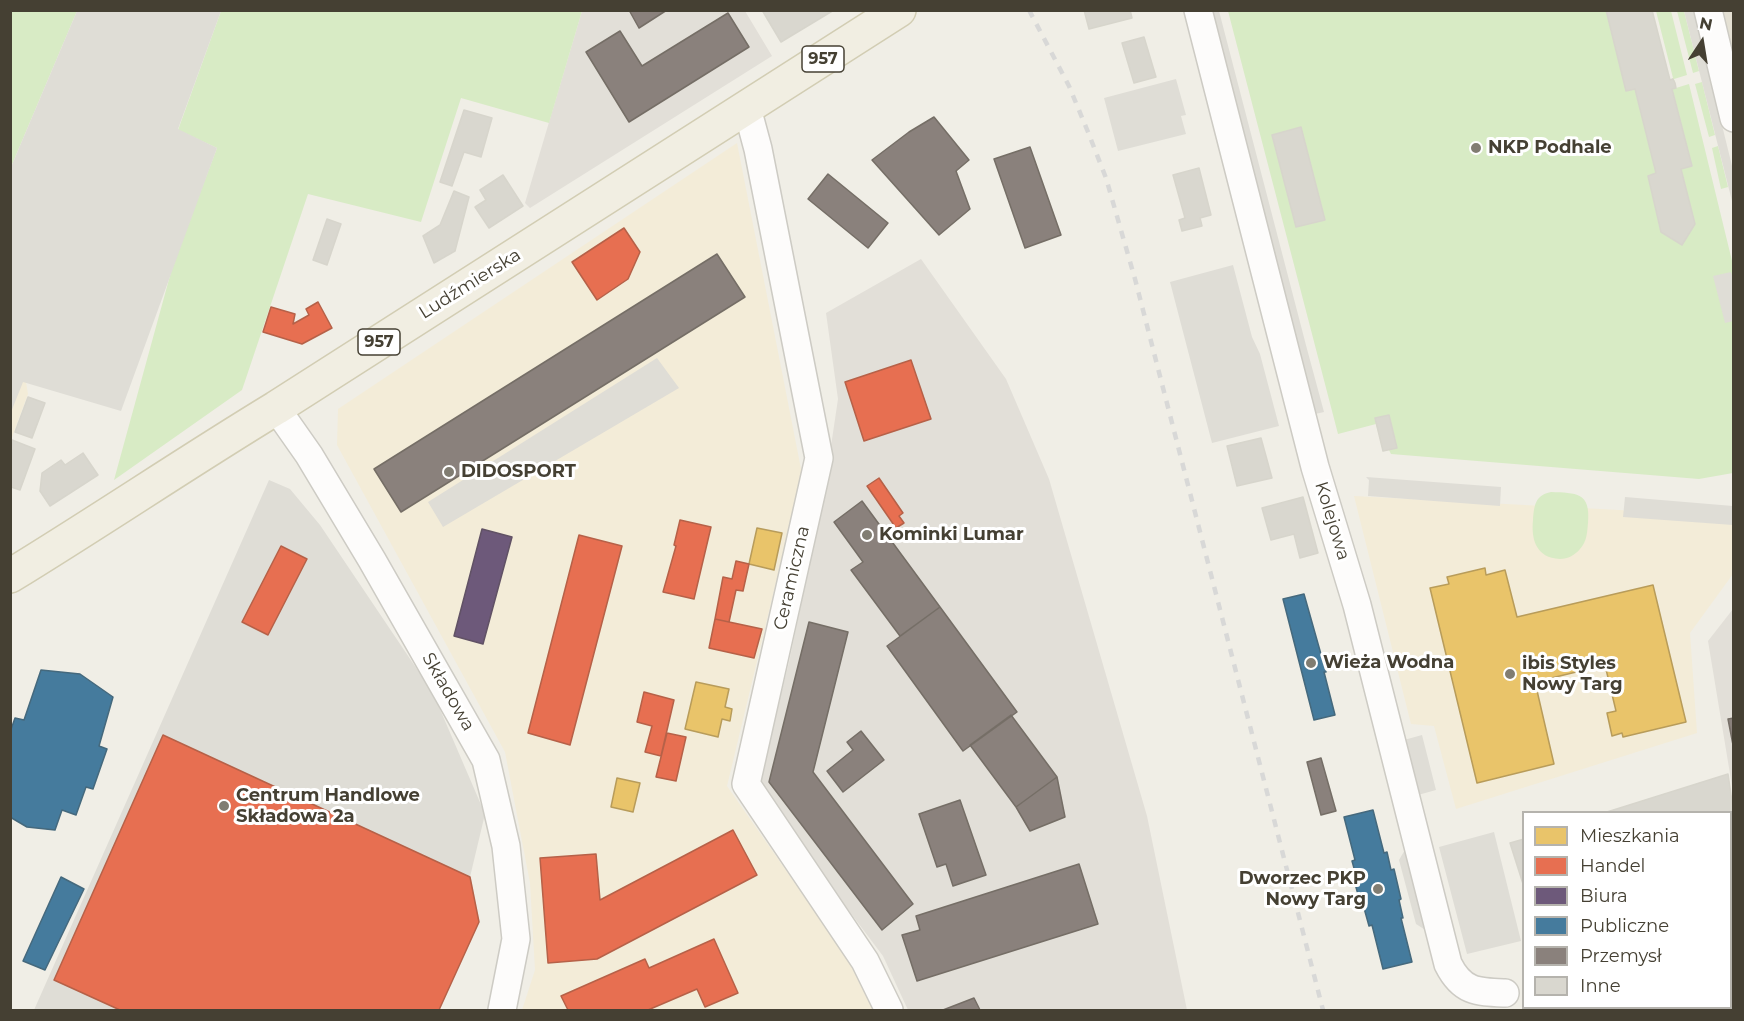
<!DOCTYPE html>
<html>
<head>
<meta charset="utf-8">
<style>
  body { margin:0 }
  #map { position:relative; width:1744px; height:1021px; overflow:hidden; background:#f0eee6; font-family:Montserrat,sans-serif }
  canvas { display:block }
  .frame { position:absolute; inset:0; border:12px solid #454033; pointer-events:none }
  .legend { position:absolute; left:1522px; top:811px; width:210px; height:198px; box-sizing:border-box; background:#fff; border:2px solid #b5b3ad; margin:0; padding:8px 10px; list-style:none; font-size:18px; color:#454033 }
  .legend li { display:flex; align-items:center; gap:12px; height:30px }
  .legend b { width:30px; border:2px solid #b5b3ad }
  .north { position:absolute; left:1672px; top:12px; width:60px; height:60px; -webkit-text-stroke:4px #fff; paint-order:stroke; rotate:12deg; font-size:16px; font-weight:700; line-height:24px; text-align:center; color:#454033 }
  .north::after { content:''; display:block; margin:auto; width:21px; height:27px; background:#454033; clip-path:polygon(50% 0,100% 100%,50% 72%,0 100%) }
</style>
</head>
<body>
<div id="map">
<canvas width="1744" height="1021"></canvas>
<div class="frame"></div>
<ul class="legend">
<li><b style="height:16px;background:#e9c46a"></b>Mieszkania</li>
<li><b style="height:16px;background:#e76f51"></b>Handel</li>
<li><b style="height:16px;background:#6d597a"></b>Biura</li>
<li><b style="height:16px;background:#457b9d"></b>Publiczne</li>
<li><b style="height:16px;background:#8a817c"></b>Przemysł</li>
<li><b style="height:16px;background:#d9d7cf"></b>Inne</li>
</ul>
<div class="north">N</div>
</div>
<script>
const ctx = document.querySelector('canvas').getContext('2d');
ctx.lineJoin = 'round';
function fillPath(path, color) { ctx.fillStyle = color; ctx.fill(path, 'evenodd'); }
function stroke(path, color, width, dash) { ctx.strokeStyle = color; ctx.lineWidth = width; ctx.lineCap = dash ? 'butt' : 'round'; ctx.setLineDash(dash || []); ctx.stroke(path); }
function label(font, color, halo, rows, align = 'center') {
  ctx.font = font + ' Montserrat,sans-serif'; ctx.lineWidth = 6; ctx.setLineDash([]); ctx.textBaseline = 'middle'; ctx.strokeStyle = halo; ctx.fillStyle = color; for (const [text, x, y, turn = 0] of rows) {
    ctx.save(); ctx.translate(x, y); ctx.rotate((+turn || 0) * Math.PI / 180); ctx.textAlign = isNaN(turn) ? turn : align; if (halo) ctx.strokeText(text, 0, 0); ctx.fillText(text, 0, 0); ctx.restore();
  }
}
fillPath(new Path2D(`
  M1720,11H1733V68Z`), '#e4e0d3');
fillPath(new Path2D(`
  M737,143L802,474L727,786L850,962L873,1010H522L535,970L530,883L505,752L337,445L338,409Z
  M10,286L28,394L11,440H10Z
  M1354,496L1733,516V574L1690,633L1697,733L1456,809L1434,726L1411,724Z`), '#f3ecd8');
fillPath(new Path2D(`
  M582,11H745L772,56L530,208L525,203Z
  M921,259L1006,379L1049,479L1147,816L1187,1010H908L883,956L806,854L760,779L789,662L823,500L838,399L826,313Z
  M1733,609V792L1708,641Z`), '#e2dfd8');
fillPath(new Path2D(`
  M11,11H77L11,167Z
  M221,11H582L549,123L461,98L421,222L308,194L242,390L114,480L174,261L217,148L178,130Z
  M1228,11H1652L1670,80L1673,78L1656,11H1671L1687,75L1674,79L1676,88L1689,84L1733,265V473L1699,479L1391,454L1389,450L1383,451L1376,424L1338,434Z
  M1677,11H1684L1699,71L1693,73Z
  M1702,82L1715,135L1709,137L1695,84Z
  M1718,146L1728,187L1721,189L1712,148Z
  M1551,492C1576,493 1591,492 1588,523C1587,533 1587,541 1580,549C1575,555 1568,559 1560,559C1536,558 1531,539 1533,520C1534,506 1535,495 1551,492Z
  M1731,977H1733V1010H1652V1008H1730Z`), '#d8ebc5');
fillPath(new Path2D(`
  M77,11H221L178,129L217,148L121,411L23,382L11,412V167Z
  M1210,11H1219L1307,349L1324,412L1315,414Z
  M1684,11H1694L1733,170V205Z
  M1176,79L1186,115L1181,116L1186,134L1118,151L1104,98Z
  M1233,265L1252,337L1260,354L1279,426L1212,443L1170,282Z
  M1731,272L1734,281L1733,321L1725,323L1713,276Z
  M657,358L679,388L443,527L428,502Z
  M1366,477L1501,487L1500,506L1368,496L1369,480Z
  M269,480L290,489L320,525L433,693L485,814L470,877L163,736L54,980L120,1010H34Z
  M1625,497L1733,506V525L1623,517Z
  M1422,735L1436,790L1418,795L1404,740Z
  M1494,832L1521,941L1467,954L1439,847Z
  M1406,848L1427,931L1416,924L1399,860Z`), '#dfddd6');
const homes = new Path2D(`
  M757,528L782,533L774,570L749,564Z
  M1485,568L1486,575L1505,570L1517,617L1653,585L1686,722L1623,737L1622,733L1612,736L1607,713L1616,711L1605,665L1535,682L1554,764L1477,783L1430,588L1449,584L1447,577Z
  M696,682L729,689L725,707L732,709L730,721L722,719L718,737L685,729Z
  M617,778L640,783L633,812L611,807Z`);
fillPath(homes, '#e9c46a');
stroke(homes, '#b89c5a', 1.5);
const shops = new Path2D(`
  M624,228L640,252L628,279L597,300L572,262Z
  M318,302L332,328L302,344L263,332L271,307L295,314L293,324L309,315L306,309Z
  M911,360L931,419L864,441L845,382Z
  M879,478L903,513L899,516L904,523L896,528L867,486Z
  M680,520L711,527L694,599L663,592L676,546L674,545Z
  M579,535L622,546L570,745L528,733Z
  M281,546L307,559L268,635L242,622Z
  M736,561L749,564L743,591L736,590L729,622L715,619L723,577L732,579Z
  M715,619L762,629L754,658L709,648Z
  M644,692L674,700L661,756L645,752L652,726L637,722Z
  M667,733L686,737L676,781L656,777Z
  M163,735L470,877L479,922L439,1010H120L54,980Z
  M733,830L757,875L597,959L548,963L540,858L596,854L600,900Z
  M714,939L738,993L705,1007L697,989L648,1010H568L561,996L645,959L649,968Z`);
fillPath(shops, '#e76f51');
stroke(shops, '#b66148', 1.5);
const offices = new Path2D(`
  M482,529L512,537L483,644L454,636Z`);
fillPath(offices, '#6d597a');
stroke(offices, '#615265', 1.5);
const public = new Path2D(`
  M1304,594L1326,672H1324L1335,715L1314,720L1283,599Z
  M41,670L80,674L113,697L99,746L107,749L93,789L86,787L76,815L62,810L55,830L27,827L10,817V732L15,718L24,720Z
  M1373,810L1384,853L1387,852L1391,870L1394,869L1401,899L1399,900L1403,918H1401L1412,962L1383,969L1372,925L1369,926L1364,908L1362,909L1354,880L1357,879L1352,861L1355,860L1344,817Z
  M61,877L84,889L45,970L23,961Z`);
fillPath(public, '#457b9d');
stroke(public, '#45697d', 1.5);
const industry = new Path2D(`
  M629,10H667L639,28Z
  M728,13L749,47L629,122L586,52L620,31L642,66Z
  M934,117L969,160L956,171L970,209L939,235L872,160L909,132Z
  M1030,147L1061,235L1025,248L994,159Z
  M828,174L888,223L868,248L808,199Z
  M717,254L745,297L401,512L374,469Z
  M862,501L940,607L900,636L851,570L863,562L834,522Z
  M940,607L1017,712L963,751L887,646Z
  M809,622L848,632L813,772L913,904L882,930L769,782Z
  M1011,715L1057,777L1016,807L970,745Z
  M1734,718V750L1728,719Z
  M861,731L884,760L843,792L827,771L853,750L847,742Z
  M1321,758L1336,811L1321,815L1307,762Z
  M1057,777L1065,817L1030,831L1016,807Z
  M960,800L986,875L953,886L946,864L937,867L919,814Z
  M1079,864L1098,924L917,981L902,935L920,930L916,916Z
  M974,998L980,1010H943Z`);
fillPath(industry, '#8a817c');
stroke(industry, '#756e66', 1.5);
const building = new Path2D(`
  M762,10H834L781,42Z
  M1084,10H1130L1132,18L1089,29Z
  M1606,10H1652L1670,80L1673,79L1675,83L1676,88L1672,89L1692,166L1681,169L1695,224L1682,245L1661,232L1648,176L1656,173L1635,89L1626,91Z
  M1144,37L1156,77L1134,83L1122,43Z
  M464,110L492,118L481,157L464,152L452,186L440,182Z
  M1301,127L1325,220L1296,227L1272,135Z
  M1199,168L1211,215L1200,218L1202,226L1182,231L1179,220L1185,218L1173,175Z
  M503,175L523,206L489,228L475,207L486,200L480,190Z
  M454,191L469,197L455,251L434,263L423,236L440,225Z
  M327,219L341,224L327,265L313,260Z
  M28,397L45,403L32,438L15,432Z
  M1389,415L1397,448L1383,451L1375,418Z
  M1261,438L1272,478L1237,486L1227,446Z
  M12,440L35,449L20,490L11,487L10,489Z
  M83,453L98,475L50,506L40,491L42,473L61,460L65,465Z
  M1303,497L1318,553L1300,558L1294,534L1271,540L1262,508Z
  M1728,774L1734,816V819L1730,820V812H1607Z
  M1524,839V887L1510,843Z`);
fillPath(building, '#d9d7cf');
stroke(building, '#d7d5cc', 1.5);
const minor = new Path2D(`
  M1198,10L1315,467L1357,605L1448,964C1462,992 1477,992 1505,993
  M1708,10L1734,118
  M747,108L758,149L819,458L746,784L865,961L889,1010
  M276,408L309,455L372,560L486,760L506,846L516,939L502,1010`);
const major = new Path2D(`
  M10,576C100,521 187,462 276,408L899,10`);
stroke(minor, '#cdcbc4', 30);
stroke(major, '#d2cdb3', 36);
stroke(minor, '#fdfcfb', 27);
stroke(major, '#f1eee2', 33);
stroke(new Path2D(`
  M1029,10L1069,86L1088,132L1106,178L1135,279L1323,1010`), '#d8d8d7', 4.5, [8, 8]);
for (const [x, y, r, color] of [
  [1476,148,6,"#817d72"],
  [449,472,6,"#817d72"],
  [867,535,6,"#817d72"],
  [1311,663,6,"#817d72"],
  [1510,674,6,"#817d72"],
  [224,806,6,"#817d72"],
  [1378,889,6,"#817d72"]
]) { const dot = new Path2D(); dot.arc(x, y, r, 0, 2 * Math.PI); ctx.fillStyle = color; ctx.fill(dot); stroke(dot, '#fff', 2); }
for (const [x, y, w] of [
  [823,59,42],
  [379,342,42]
]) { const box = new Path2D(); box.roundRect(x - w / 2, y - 13, w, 26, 4.5); ctx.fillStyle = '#fff'; ctx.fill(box); stroke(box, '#454033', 1.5); }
label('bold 16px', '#454033', null, [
  ["957",823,59],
  ["957",379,342]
]);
label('bold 18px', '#454033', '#fff', [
  ["NKP Podhale",1488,148],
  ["DIDOSPORT",461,472],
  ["Kominki Lumar",879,535],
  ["Wieża Wodna",1323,663],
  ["ibis Styles",1522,664],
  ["Nowy Targ",1522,685],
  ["Centrum Handlowe",236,796],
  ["Składowa 2a",236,817],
  ["Dworzec PKP",1366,879,"right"],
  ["Nowy Targ",1366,900,"right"]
], 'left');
label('18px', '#454033', '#fff', [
  ["Ludźmierska",470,284,-32],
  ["Kolejowa",1332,521,73],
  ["Ceramiczna",792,578,-77],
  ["Składowa",448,692,60]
]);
</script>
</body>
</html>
